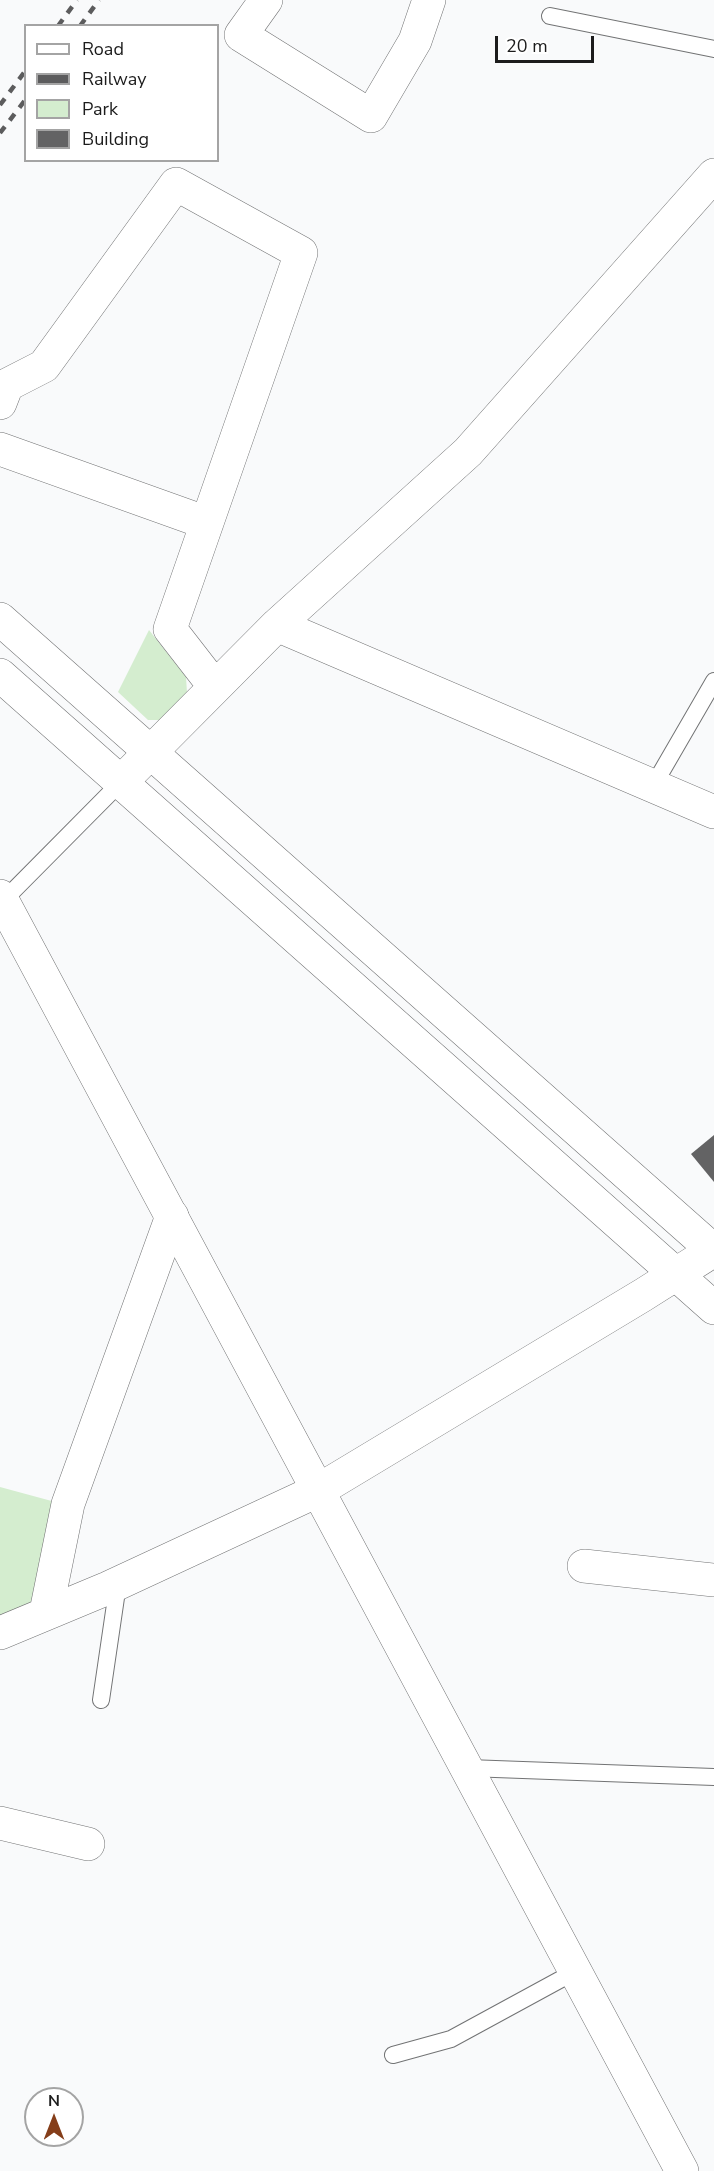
<!DOCTYPE html>
<html>
<head>
<meta charset="utf-8">
<style>
  body { margin:0 }
  #map { position:relative; width:714px; height:2171px; overflow:hidden; background:#f9fafb; font-family:"Nunito Sans",sans-serif }
  canvas { display:block }
  .legend { position:absolute; left:24px; top:24px; width:195px; height:138px; box-sizing:border-box; background:#fff; border:2px solid #a4a4a4; margin:0; padding:8px 10px; list-style:none; font-size:18px; color:#1c1c1c }
  .legend li { display:flex; align-items:center; gap:12px; height:30px }
  .legend b { width:30px; border:2px solid #a4a4a4 }
  .north { position:absolute; left:24px; top:2087px; width:60px; height:60px; box-sizing:border-box; background:#fff; border:2px solid #a4a4a4; border-radius:50%; rotate:0deg; font-size:16px; font-weight:700; line-height:24px; text-align:center; color:#1c1c1c }
  .north::after { content:''; display:block; margin:auto; width:21px; height:27px; background:#853e1a; clip-path:polygon(50% 0,100% 100%,50% 72%,0 100%) }
  .scale { position:absolute; left:495px; top:36px; width:99px; height:27px; box-sizing:border-box; border:3px solid #1c1c1c; border-top:0; padding-left:8px; font-size:18px; line-height:21px; white-space:nowrap; color:#1c1c1c; -webkit-text-stroke:4px #fff; paint-order:stroke }
</style>
</head>
<body>
<div id="map">
<canvas width="714" height="2171"></canvas>
<ul class="legend">
<li><b style="height:8px;background:#fff"></b>Road</li>
<li><b style="height:8px;background:#5c5c5d"></b>Railway</li>
<li><b style="height:16px;background:#d4edcf"></b>Park</li>
<li><b style="height:16px;background:#636364"></b>Building</li>
</ul>
<div class="north">N</div>
<div class="scale">20 m</div>
</div>
<script>
const ctx = document.querySelector('canvas').getContext('2d');
ctx.lineJoin = 'round';
function fillPath(path, color) { ctx.fillStyle = color; ctx.fill(path, 'evenodd'); }
function stroke(path, color, width, dash) { ctx.strokeStyle = color; ctx.lineWidth = width; ctx.lineCap = dash ? 'butt' : 'round'; ctx.setLineDash(dash || []); ctx.stroke(path); }
fillPath(new Path2D(`
  M149,630L186,677L187,693L166,720H148L118,692Z
  M0,1487L59,1503L36,1600L0,1622Z`), '#d4edcf');
fillPath(new Path2D(`
  M714,1135V1182L691,1154Z`), '#636364');
const service = new Path2D(`
  M550,16L714,49
  M652,788L714,681
  M0,904L120,783
  M101,1700L118,1584
  M468,1768L714,1777
  M393,2055L451,2039L576,1971`);
const minor = new Path2D(`
  M266,0L241,35L371,116L415,41L429,0
  M0,403L7,385L44,366L176,184L301,253L170,629L215,687
  M0,449L207,523
  M277,625L714,812
  M120,783L277,625L468,452L714,175
  M584,1566L714,1580
  M46,1612L68,1504L172,1216
  M0,1633L108,1588L319,1490L643,1295L714,1250
  M0,1823L88,1844`);
const tertiary = new Path2D(`
  M0,619L714,1251
  M0,675L714,1308
  M0,896L682,2171`);
stroke(service, '#727374', 18);
stroke(minor, '#727374', 34);
stroke(tertiary, '#727374', 34);
stroke(service, '#fff', 16);
stroke(minor, '#fff', 33);
stroke(tertiary, '#fff', 33);
stroke(new Path2D(`
  M58,26L77,0
  M80,26L99,0
  M0,105L26,70
  M0,133L26,99`), '#5c5c5d', 4.5, [8, 8]);
</script>
</body>
</html>
